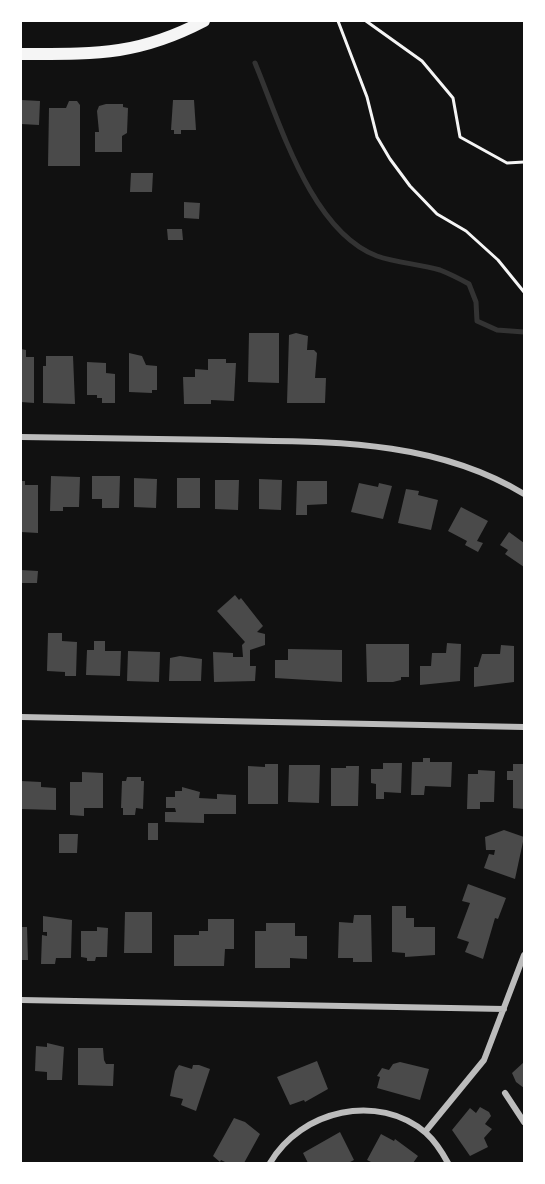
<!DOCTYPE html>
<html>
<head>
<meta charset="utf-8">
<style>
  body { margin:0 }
  #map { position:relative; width:545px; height:1184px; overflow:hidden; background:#111; font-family:"Noto Sans",sans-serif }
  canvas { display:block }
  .frame { position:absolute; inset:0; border:22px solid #fff; pointer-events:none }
</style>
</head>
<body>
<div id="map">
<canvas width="545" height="1184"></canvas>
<div class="frame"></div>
</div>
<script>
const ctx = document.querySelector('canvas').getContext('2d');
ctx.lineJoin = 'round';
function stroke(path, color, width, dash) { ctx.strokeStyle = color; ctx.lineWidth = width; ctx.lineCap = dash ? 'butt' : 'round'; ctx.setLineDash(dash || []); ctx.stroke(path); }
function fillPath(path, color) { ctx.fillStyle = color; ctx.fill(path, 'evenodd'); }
stroke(new Path2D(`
  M255,63C280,123 311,231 377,256C397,263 420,264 440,270C450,274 460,279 469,284L476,302L477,321L497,330L524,332`), '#333', 5);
fillPath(new Path2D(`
  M21,100L40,101L39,125L21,124Z
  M173,100H194L196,130H181V134H174V130H171Z
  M69,101H77L80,105V166H48L49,108H66Z
  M106,104H123V107L128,108L127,133L122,136V152H95V132H99L97,111L99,106Z
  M131,173H153L152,192H130Z
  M184,202L200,203L199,219L184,218Z
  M167,229H182L183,240H168Z
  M249,333H279V383L248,382Z
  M296,333L308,336L307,350H314L317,353L315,378H326L325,403H287L289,335Z
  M21,349L26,350V357H34V403L21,402Z
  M129,353L142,356L146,365L157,366V390H152V393L129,392Z
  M46,356H73L75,404L43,403V366H46Z
  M208,359H226V363H236L234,401L211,400V404H184L183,377H195V369L208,370Z
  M87,362L106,363V373L115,374V403H102V398H97V395H87Z
  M51,476L80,477L79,507H63V511H50Z
  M92,476H120L119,508H102V499H92Z
  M134,478L157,479L156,508L134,507Z
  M177,478H200V508H177Z
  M259,479L282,480L281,510L259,509Z
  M215,480H239L238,510L215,509Z
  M21,481H25V485H38V533L21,532Z
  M297,481H327V504L307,505V515H296Z
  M359,483L378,487L379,483L392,486L383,519L351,512Z
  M406,489L419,491L418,495L438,500L431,530L398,523Z
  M461,507L488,521L477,541L483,543L478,552L465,545L467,541L448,531Z
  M509,532L524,543V567L505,554L508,550L500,545Z
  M21,570L38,571L37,583H21Z
  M235,595L239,600L241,598L263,626L257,632L265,634V645L250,650V666H256L255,681L214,682L213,652L233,653V657H243L242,645L245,642L217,611Z
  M48,633H62V641L77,642L76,676H65V672L47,671Z
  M94,641H105V651H121L120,676L86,675L87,650H94Z
  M447,643L461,644L460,681L420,685V666H431L432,653H446Z
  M366,644H409V677H401V680L393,682H367Z
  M501,645L514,646V682L474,687V667H478L482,654H500Z
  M288,649L342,650V682L275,678V660H288Z
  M128,651L160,652L159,682L127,681Z
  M180,656L202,659L201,681H169L170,658Z
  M423,758H430V762H452L451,787L425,786L424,795H411L412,762H423Z
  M383,763H402L401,793L384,792V799H376V784L371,783V769H383Z
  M265,764H278V804H248V766L265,767Z
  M513,764H524V809L513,808V780H507V771H513Z
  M289,765H320L319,803L288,802Z
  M346,766H359L358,806H331V768H346Z
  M478,770L495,771L494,802H480V809H467L468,774H478Z
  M82,772L103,773V808H84V816L70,815V782H82Z
  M127,777H141V781H144L143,809L136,808L135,815H123V808H121L122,781H126Z
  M21,781L41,782V787L56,788V810L21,809Z
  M182,787L200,792L199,798L217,799V794L236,795V814H204V823L165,822V812H176L175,808H166V797H175V791H182Z
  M148,823H158V840H148Z
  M504,830L524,837L515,879L484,868L489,854L494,855L495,850H486L485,837Z
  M59,834H78L77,853H59Z
  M468,884L506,898L498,919L495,918L483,959L465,952L469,942L457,938L470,903L462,901Z
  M392,906H406V918H414V927H435V955L405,957V953L392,952Z
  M125,912H152V953H124Z
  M354,915H371L372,962H353V958H338L339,922L353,923Z
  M43,916L72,920L71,958H56L55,964H41L42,935L47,936V932H43Z
  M208,919H234V949H225L224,966H174V935H199V931H208Z
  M266,923H295V936H307V959L290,958V968H255V931H266Z
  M21,927H27L28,960H21Z
  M97,927L108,928L107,957H96L95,961H87V958L81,957V931H97Z
  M47,1043L64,1047L62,1080H47V1072L35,1071L36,1046L47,1047Z
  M78,1048H103L104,1060L106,1064H114L113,1086L78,1085Z
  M317,1061L328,1089L305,1102L304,1100L290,1105L277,1077Z
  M400,1062L429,1069L420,1100L377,1088L380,1077L377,1076L382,1068L389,1070L393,1064Z
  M524,1062V1088L516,1082L512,1073Z
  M179,1065L192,1069L193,1065H199L210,1069L196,1111L181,1105L183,1099L170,1096L175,1071Z
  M480,1107L489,1112L491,1116L485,1124L492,1129L484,1138L488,1147L470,1156L452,1130L470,1108L476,1113Z
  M234,1118L245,1122L260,1134L244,1163H227L221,1160L220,1162L213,1156Z
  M340,1132L354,1160L348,1163H308L303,1153Z
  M381,1134L394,1141L395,1139L418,1156L413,1163H373L367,1160Z`), '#4a4a4a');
stroke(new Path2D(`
  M338,21L367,97L377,137L390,159L410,186L437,214L466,231L498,260L524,292
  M366,21L422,61L453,98L460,137L507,163L524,162`), '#f5f5f5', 3);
stroke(new Path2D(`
  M21,437C90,438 158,439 227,440C329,442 433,439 524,494
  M21,717L524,727
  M21,1000L504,1009
  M505,1093L524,1122
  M425,1132L484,1060L524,955
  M270,1163C301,1110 378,1092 426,1133C436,1142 442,1152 448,1163`), '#bcbcbc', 6);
stroke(new Path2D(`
  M21,54C94,54 137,56 204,21`), '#f5f5f5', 12);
</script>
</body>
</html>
